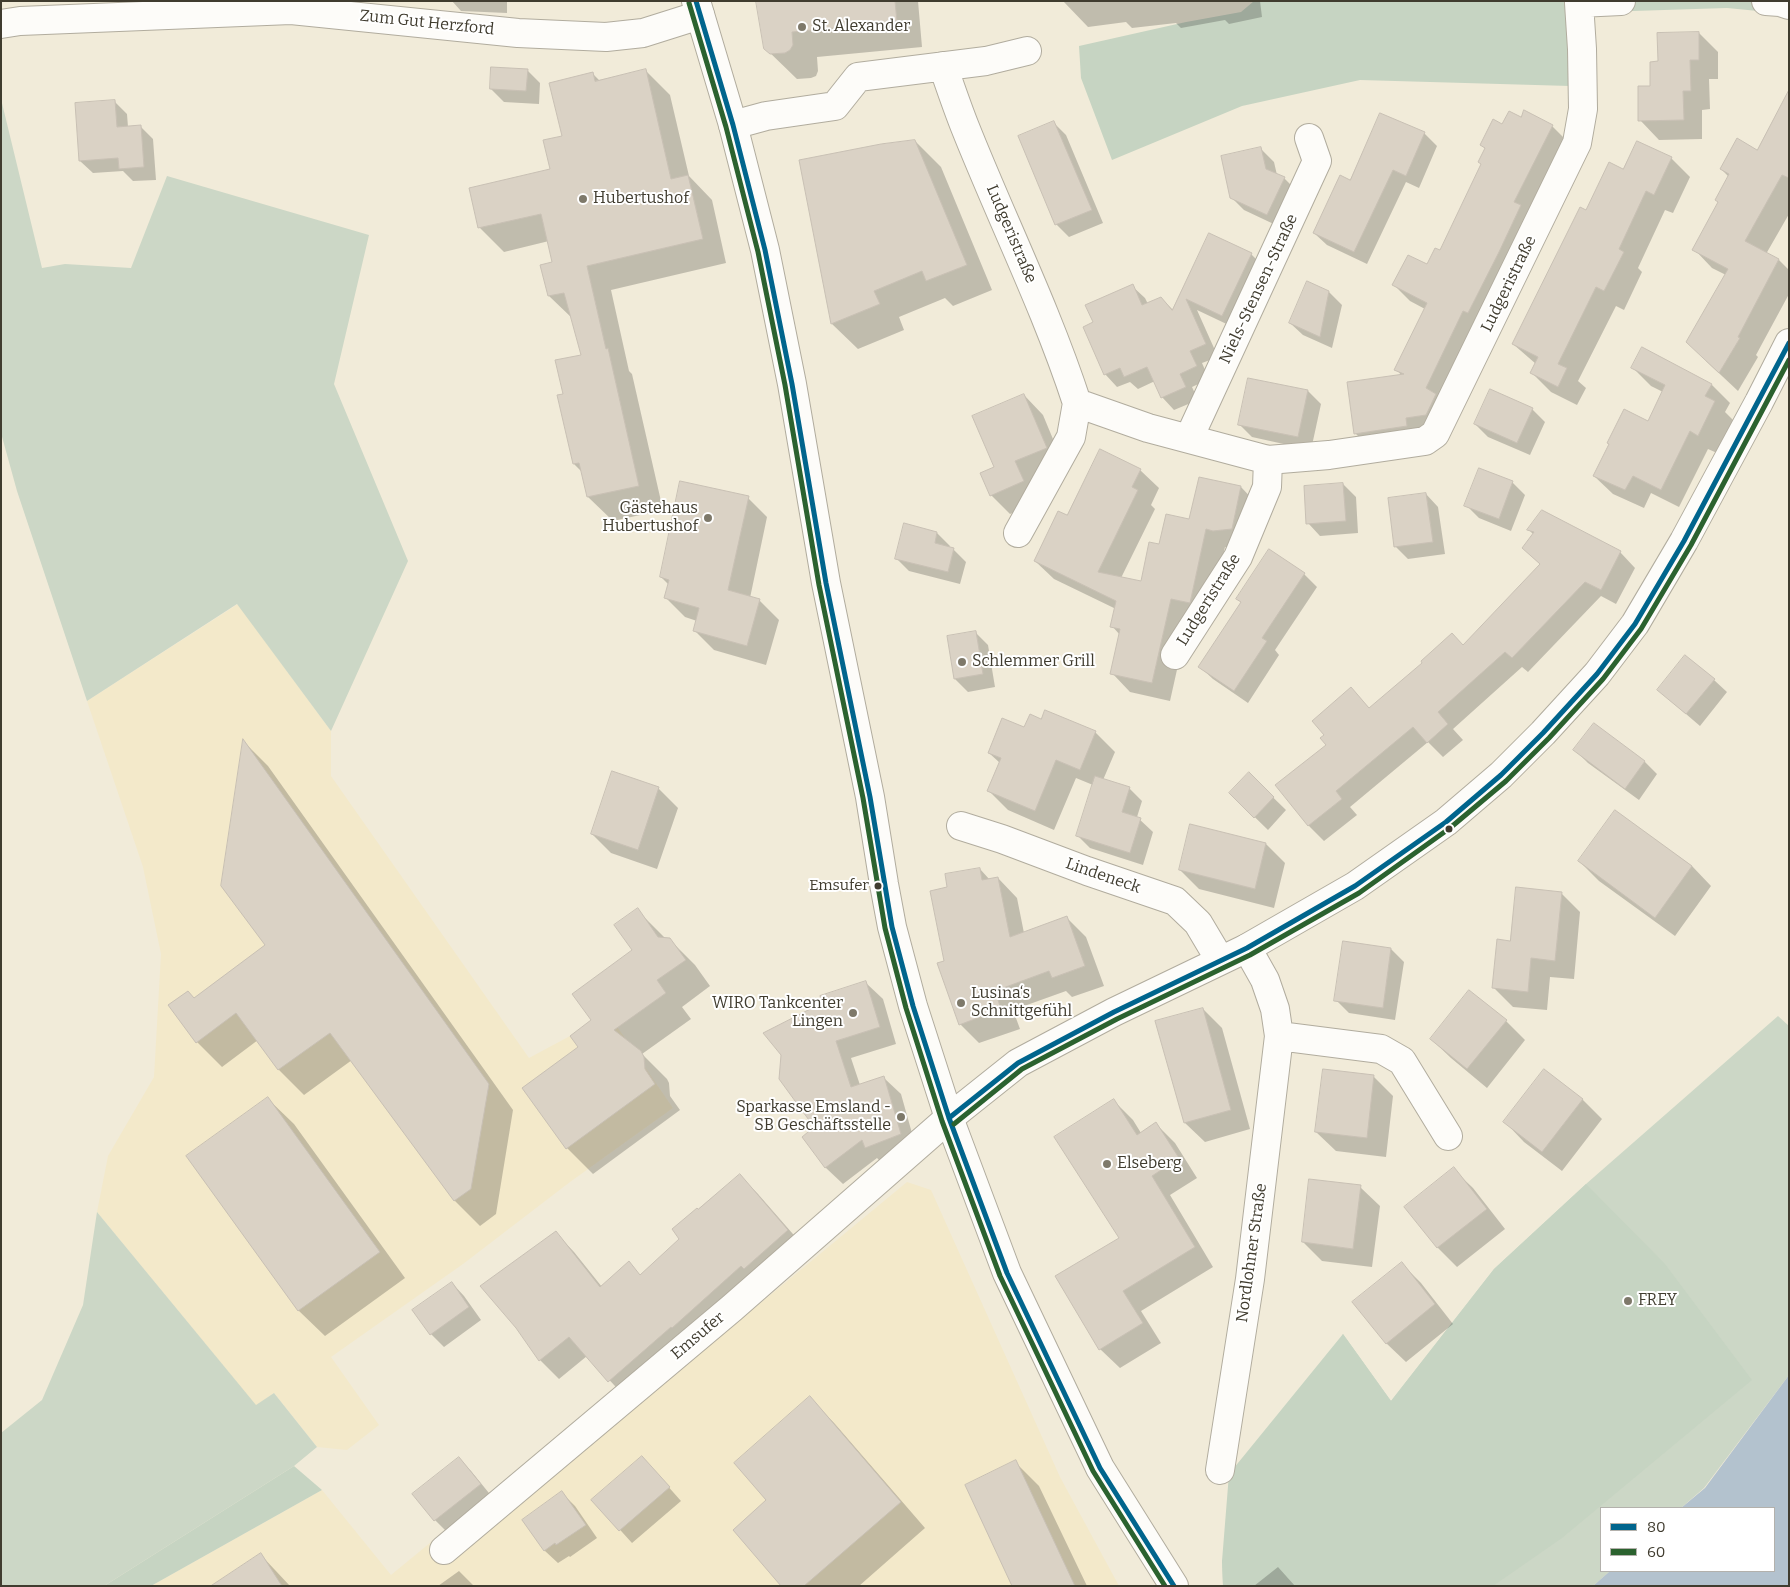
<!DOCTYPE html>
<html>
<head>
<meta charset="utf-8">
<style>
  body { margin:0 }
  #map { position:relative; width:1790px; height:1587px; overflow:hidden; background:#f1ebd9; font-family:Bitter,serif }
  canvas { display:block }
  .frame { position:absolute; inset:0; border:2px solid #403c2f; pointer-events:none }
  .legend { position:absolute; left:1600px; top:1507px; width:175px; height:65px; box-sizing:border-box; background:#fff; border:1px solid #b3b1ac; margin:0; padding:6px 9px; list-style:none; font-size:15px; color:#403c2f }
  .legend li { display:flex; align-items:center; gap:10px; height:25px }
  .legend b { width:25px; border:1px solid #b3b1ac }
</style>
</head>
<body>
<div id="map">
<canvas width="1790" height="1587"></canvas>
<div class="frame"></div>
<ul class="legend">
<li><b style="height:6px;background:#00658d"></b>80</li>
<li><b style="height:6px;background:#2b622f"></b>60</li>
</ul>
</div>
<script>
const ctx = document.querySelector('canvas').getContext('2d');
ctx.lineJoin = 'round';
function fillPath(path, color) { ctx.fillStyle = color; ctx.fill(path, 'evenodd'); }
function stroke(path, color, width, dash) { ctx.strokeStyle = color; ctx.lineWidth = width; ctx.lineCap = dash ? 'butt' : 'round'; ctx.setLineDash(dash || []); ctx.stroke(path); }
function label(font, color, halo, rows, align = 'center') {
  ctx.font = font + ' Bitter,serif'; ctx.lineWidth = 4; ctx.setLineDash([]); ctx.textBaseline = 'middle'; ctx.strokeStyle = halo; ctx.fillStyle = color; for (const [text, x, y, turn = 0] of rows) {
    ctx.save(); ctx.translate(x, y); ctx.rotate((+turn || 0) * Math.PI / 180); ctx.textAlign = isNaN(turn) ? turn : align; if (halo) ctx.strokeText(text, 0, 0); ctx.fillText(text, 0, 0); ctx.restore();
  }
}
fillPath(new Path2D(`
  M238,604L331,731V776L529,1058L570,1036L591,1020L618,1028L673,1108L570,1182L463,1264L331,1357L379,1425L347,1450L317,1447L274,1393L256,1406L97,1212L108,1156L154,1077L161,954L143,867L87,701Z
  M907,1182L931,1190L1060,1477L1119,1586H151L322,1490L391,1575L436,1538L453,1561L734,1325Z`), '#f3e9ca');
fillPath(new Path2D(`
  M1,99L42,268L65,264L131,268L167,176L369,235L334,384L408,561L331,731L237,604L87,701L17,491L1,433Z
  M1778,1016L1789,1026V1375L1704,1488L1681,1508H1601V1571H1610L1593,1586H1223L1222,1561L1343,1334L1391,1401L1494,1269L1586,1184Z
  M97,1212L256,1405L274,1393L317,1447L294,1466L104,1586H1V1433L42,1400L83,1305Z`), '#ccd7c6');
fillPath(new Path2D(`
  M1254,1H1789V14L1727,8L1570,13V86L1360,80L1242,106L1112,160L1081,78L1079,46L1186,22L1241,12Z
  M1586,1184L1665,1264L1752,1380L1562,1538L1493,1586H1223L1222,1561L1229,1474L1343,1334L1391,1401L1494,1269Z
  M294,1466L322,1490L151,1586H104Z`), '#c6d4c2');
fillPath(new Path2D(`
  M1789,1375V1586H1593L1610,1571H1774V1508H1681L1705,1488Z`), '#b3c2ce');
fillPath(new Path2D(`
  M452,1H507V13L461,11Z
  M757,1H918L922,47L817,57L818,71L816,76L811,78L797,79L766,49Z
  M1063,1H1260L1262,17L1229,24L1225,20L1181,28L1176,23L1132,28L1126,22L1088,27Z
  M1699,33L1718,52V79H1709L1710,109L1702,110V139L1659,140L1640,120L1659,62Z
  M527,70L540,83L539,104L504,102L491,89Z
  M646,71L670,95L689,176L712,200L726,263L611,290L629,371L632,374L663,510L613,521L588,497L583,473L574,464L564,395L582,355L573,319L549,296L542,266L554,263L549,241L504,252L479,227L551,170L563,137L593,74L600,81Z
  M114,101L127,114L128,127L140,126L153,139L156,180L133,181L123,171L93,173L80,161Z
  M1789,106V214L1766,254L1779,260L1789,270V294L1756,355L1758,357L1738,391L1706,361L1726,275L1712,268L1694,249L1719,202L1729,177L1721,169L1757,151Z
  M1521,119L1552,126L1568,142L1441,431L1371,449L1355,433L1402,376L1396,369L1425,309L1410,301L1394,285L1428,266L1441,252L1482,164L1486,149L1481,145L1503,125Z
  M1053,122L1066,135L1103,223L1069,237L1056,224Z
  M1424,133L1437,146L1419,188L1406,182L1367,264L1327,245L1314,233L1351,182Z
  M915,141L941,167L992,290L953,306L945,298L899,317L904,330L858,349L832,324L800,161Z
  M1261,149L1274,162L1277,175L1284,178L1297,191L1280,227L1244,210L1231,197Z
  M1671,158L1690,177L1673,213L1665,210L1638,268L1642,272L1624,310L1616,306L1578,381L1586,388L1577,405L1551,392L1532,373L1536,364L1513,344L1587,212L1624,171Z
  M1210,235L1251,254L1264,267L1235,328L1197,310L1218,357L1202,363L1209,379L1192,387L1198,400L1174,410L1162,397L1155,381L1138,389L1130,382L1117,387L1105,374L1094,323L1132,286L1145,298L1148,304L1161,298L1173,310Z
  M1329,292L1342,305L1332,348L1303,335L1290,323Z
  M1642,349L1712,385L1730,403L1725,412L1733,420L1717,453L1708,449L1679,507L1651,493L1644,508L1613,494L1594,476L1648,423L1663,392L1651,386L1633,368Z
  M1249,379L1308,391L1321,404L1311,450L1252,437L1239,424Z
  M1024,395L1043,415L1065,468L1042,501L1010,514L991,495Z
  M1532,409L1545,422L1530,455L1488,437L1475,424Z
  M1140,470L1159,488L1151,505L1155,509L1121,578L1142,583L1160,546L1190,521L1241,487L1259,506L1232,548L1225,547L1208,621L1189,616L1170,701L1130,692L1112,673L1120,635L1112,626L1116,609L1054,579L1035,561L1068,517Z
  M1512,482L1525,495L1511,531L1479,518L1466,505Z
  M1343,484L1356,497L1358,533L1320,536L1308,523Z
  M1426,494L1438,507L1445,554L1408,559L1396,547Z
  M748,498L767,517L750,598L759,600L779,620L766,665L714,650L694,630L697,621L685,617L666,598L669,585L661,577Z
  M1529,530L1620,552L1635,568L1616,604L1601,596L1528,672L1522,667L1453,729L1463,740L1443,757L1428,742L1350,807L1357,815L1324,841L1309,826L1277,786L1328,745L1325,735L1351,689L1370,709L1463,646L1541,565L1523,548L1534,535Z
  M937,533L950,546L949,548L953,549L966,562L960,584L909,571L896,558Z
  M1269,551L1304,574L1317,587L1275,650L1279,655L1248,703L1213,679L1200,667L1242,603L1237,598Z
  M975,632L988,645L995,687L968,692L955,679Z
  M1714,680L1727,692L1700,726L1658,690Z
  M1042,720L1095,732L1115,752L1103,780L1129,788L1142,801L1137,817L1153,832L1143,865L1090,848L1077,835L1093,785L1076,778L1054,830L1008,810L989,791L1000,763L989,753L1025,729Z
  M1594,725L1645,762L1657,774L1639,800L1588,763L1575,750Z
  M244,742L268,766L513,1110L496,1214L480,1226L455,1201L352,1060L304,1095L279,1070L258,1040L222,1067L197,1042L170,1006L195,999L267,946Z
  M1249,774L1286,810L1268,830L1230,793Z
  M658,788L678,808L657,869L611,853L592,834Z
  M1615,811L1692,866L1711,886L1675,936L1599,881L1579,861Z
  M1191,826L1266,844L1285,863L1274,908L1199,889L1180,870Z
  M980,869L990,880L998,878L1017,898L1024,933L1067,918L1086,937L1104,986L1072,997L1066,991L1013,1010L1020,1029L979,1043L960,1024L945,962L948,888Z
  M1561,893L1580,912L1574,979L1550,977L1547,1010L1513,1007L1494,988L1512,942Z
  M637,910L665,938L669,939L695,965L710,986L682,1007L691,1019L642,1054L667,1079L669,1083L670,1096L680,1110L593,1174L567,1148L580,1047L634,950Z
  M1391,949L1404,962L1395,1020L1349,1013L1336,1000Z
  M866,983L883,999L896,1044L851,1058L860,1085L884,1078L901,1094L917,1151L883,1164L877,1158L843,1184L826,1168L803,1137L816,1127L780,1079Z
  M1203,1009L1222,1028L1250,1129L1205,1142L1185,1123L1157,1022Z
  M1506,1021L1525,1040L1487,1088L1451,1058L1431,1039Z
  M1373,1076L1393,1096L1386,1157L1336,1151L1316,1132Z
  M268,1099L294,1124L405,1278L325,1336L299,1311L188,1157Z
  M1582,1099L1602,1119L1562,1171L1524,1142L1505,1122Z
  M1113,1100L1133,1120L1141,1133L1156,1124L1175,1143L1197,1178L1170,1195L1213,1267L1141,1311L1161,1343L1120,1368L1100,1349L1121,1238Z
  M1453,1169L1473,1188L1505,1229L1457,1267L1438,1248L1405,1207Z
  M739,1175L758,1194L806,1249L628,1400L587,1356L559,1379L540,1360L517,1327L556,1233L574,1252L602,1287L628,1263L641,1276L681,1239Z
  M1360,1187L1380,1206L1372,1267L1322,1261L1303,1242Z
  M1402,1264L1421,1283L1453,1324L1406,1362L1386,1343Z
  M452,1283L464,1296L481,1320L444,1347L431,1334L414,1310Z
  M810,1398L835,1424L925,1528L859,1586H783Z
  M642,1457L681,1501L632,1543L593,1500Z
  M459,1458L471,1471L493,1498L448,1533L435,1520L414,1494Z
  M1015,1462L1039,1486L1087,1586H1014Z
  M562,1493L575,1506L597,1538L570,1557L569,1556L558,1563L545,1551L524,1520Z
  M260,1554L290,1586H213Z
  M1278,1567L1295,1586H1254Z
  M459,1571L474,1586H438Z`), '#0003');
const building = new Path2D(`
  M756,1H895L897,22L792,32L793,45L790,50L785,53L770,54L764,49Z
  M1699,32V60H1690L1691,91H1683L1684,120L1638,121V86H1650V62L1658,61L1657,33Z
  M491,67L528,69L526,91L490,89Z
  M646,69L671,179L688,175L703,239L587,266L606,349L608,348L639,486L587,497L579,463L573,464L557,395L563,394L555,360L581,355L564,293L548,296L540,265L552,262L541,214L478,228L469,188L550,169L543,140L562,136L549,83L593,72L595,81Z
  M1789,90V178L1782,175L1745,241L1779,259L1738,337L1740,338L1719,373L1686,342L1728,269L1692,250L1718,202L1715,200L1729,174L1720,169L1737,138L1757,150Z
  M115,100L117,127L141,125L144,167L119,169L118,158L79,161L75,103Z
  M1524,110L1553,125L1514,202L1521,205L1499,252L1468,313L1463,311L1426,388L1436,394L1426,415L1406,418L1407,426L1354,434L1347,382L1404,374L1394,370L1427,303L1392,285L1408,255L1427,264L1435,248L1440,250L1481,164L1478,162L1485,148L1480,145L1493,119L1502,124L1509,111L1521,117Z
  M1380,113L1425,132L1406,176L1393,170L1354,252L1313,233L1340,175L1350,180Z
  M1054,121L1092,210L1055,225L1018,136Z
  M915,140L967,265L926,281L922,271L874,291L880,304L831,324L799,160L881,144Z
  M1637,141L1672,157L1654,195L1646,191L1619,249L1624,252L1604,291L1596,287L1558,364L1567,368L1558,387L1530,373L1538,357L1512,344L1580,207L1586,210L1609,162L1623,169Z
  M1261,147L1266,169L1285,177L1267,215L1230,198L1221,156Z
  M1209,233L1252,253L1222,316L1186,299L1206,344L1190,351L1197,366L1180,374L1186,387L1161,398L1147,367L1124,377L1120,368L1104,375L1083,327L1093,322L1085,305L1133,284L1142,305L1161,297L1172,310Z
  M1307,281L1329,291L1320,337L1289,323Z
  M1642,347L1712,384L1705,396L1715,401L1698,436L1690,431L1661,490L1633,476L1625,490L1593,476L1609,444L1607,443L1624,409L1648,421L1665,385L1631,368Z
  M1248,378L1308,390L1298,437L1238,425Z
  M1490,389L1533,408L1517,443L1474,424Z
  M1024,394L1047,448L1015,461L1024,481L990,496L980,473L994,467L972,416Z
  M1100,449L1141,469L1132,487L1138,490L1098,572L1141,581L1149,542L1159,544L1166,514L1189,519L1199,477L1241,486L1232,529L1213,531L1206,529L1190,603L1171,599L1152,683L1110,674L1120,629L1110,627L1116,601L1034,561L1058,511L1067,515Z
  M1479,468L1513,481L1499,519L1464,506Z
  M680,481L749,496L728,590L760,599L747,646L693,631L699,608L664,598L669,580L660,577Z
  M1343,483L1346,521L1306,524L1304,486Z
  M1426,493L1433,542L1394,547L1388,498Z
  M1542,510L1621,551L1601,590L1585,582L1512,658L1505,652L1438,712L1448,724L1427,743L1413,727L1336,791L1342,799L1308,826L1275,785L1326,745L1320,738L1324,735L1312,721L1351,687L1369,708L1422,663L1421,661L1452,633L1463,645L1540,564L1522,548L1534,532L1527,530Z
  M904,523L937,532L935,543L954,548L948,572L895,559Z
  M1269,549L1305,573L1262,638L1267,641L1234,691L1198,667L1241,602L1236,599Z
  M976,631L983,674L954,679L947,636Z
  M1685,655L1715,679L1686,714L1657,690Z
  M1045,710L1096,731L1080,770L1056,760L1035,811L987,791L1001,758L988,753L1002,718L1024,727L1030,714L1041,719Z
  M1594,723L1645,761L1625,789L1573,750Z
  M243,739L489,1084L471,1189L454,1201L330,1033L278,1070L236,1013L196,1043L168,1005L188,991L194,998L265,945L221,886Z
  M612,771L659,787L638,850L591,834Z
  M1249,772L1274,797L1254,818L1229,793Z
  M1095,776L1130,787L1122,812L1141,818L1130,853L1076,836Z
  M1615,810L1692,866L1655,918L1578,861Z
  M1190,824L1266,843L1255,889L1179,870Z
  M980,868L982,880L998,877L1010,937L1067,916L1085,966L1052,978L1049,971L995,991L1001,1009L959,1025L937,963L944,961L930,891L947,887L945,874Z
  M1516,887L1562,892L1555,961L1531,958L1528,992L1492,988L1497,939L1510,941Z
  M638,908L658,937L670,938L686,960L657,980L666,993L614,1030L641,1051L644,1057L645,1069L655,1084L566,1149L522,1088L578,1047L570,1036L591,1020L572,994L632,950L614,925Z
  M1343,941L1391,948L1383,1008L1334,1001Z
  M866,981L880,1027L836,1041L851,1087L884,1076L901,1134L865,1148L862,1140L825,1168L802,1137L814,1127L779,1079L781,1055L763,1033L822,1003L820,996Z
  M1469,990L1507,1020L1467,1069L1430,1039Z
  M1203,1008L1231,1110L1184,1123L1155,1021Z
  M1323,1069L1374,1075L1367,1138L1315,1132Z
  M1544,1069L1583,1099L1542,1152L1503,1122Z
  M268,1097L380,1252L298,1311L186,1156Z
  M1114,1099L1137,1135L1156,1122L1179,1158L1152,1176L1195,1247L1123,1291L1143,1323L1099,1350L1055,1276L1119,1238L1054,1137Z
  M1454,1167L1487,1209L1437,1248L1404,1207Z
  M740,1174L788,1230L744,1269L741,1266L672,1328L671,1327L608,1382L569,1337L539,1361L516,1328L480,1286L556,1231L600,1287L629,1261L640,1275L679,1239L672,1229L697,1208L698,1209Z
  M1309,1179L1361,1185L1353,1249L1302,1242Z
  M1402,1262L1435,1304L1386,1344L1352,1302Z
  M452,1282L469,1307L430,1335L412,1310Z
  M810,1396L901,1502L804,1586H781L733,1530L766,1500L734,1463Z
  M642,1456L670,1487L619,1531L591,1500Z
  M459,1457L481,1484L434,1521L412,1494Z
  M1016,1460L1075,1586H1012L965,1485Z
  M562,1491L586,1525L556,1545L555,1543L544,1551L522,1520Z
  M261,1553L282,1586H211Z`);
fillPath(building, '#dad2c5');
stroke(building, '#c8c0b4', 1);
const minor = new Path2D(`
  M1766,1L1780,2L1789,5
  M1,24L20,21L291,10L518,33L606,37L643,33L700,15
  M943,66C950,86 957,107 965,127C1002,220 1046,308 1077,403L1148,428L1268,460L1329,455L1425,441L1435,434L1577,143L1583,109L1582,49L1579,3L1621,1
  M733,125L766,116L835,106L858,77L986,61L1027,51
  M1189,438L1317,161L1309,138
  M1018,533L1071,437L1077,403
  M1175,655L1238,557L1267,487L1268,460
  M961,826L1002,839L1087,871L1175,901L1198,923L1220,960
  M1279,1036L1381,1049L1402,1061L1448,1136
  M1220,1470L1250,1279L1279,1036L1275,1009L1265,980L1247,948
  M444,1550L732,1308L949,1118`);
const tertiary = new Path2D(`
  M949,1118L1018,1063L1114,1012L1247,948L1355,886L1446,822L1501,775L1543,733L1597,674L1635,624L1684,541L1759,402L1789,343`);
const secondary = new Path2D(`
  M696,1L733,125L765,250L792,384L826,583L870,797L884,884L892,927L913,1006L949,1118L1007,1273L1100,1468L1174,1586`);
stroke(minor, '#b1ac9e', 30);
stroke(tertiary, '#b1ac9e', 30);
stroke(secondary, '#b1ac9e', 30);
stroke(minor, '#fdfcf9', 28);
stroke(tertiary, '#fdfcf9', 28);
stroke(secondary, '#fdfcf9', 28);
stroke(new Path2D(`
  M696,1L733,125L765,250L792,384L826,583L870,797L892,927L913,1006L949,1118L1007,1273L1100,1468L1174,1586
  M949,1118L1018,1063L1114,1012L1247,948L1355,886L1446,822L1501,775L1543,733L1597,674L1635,624L1684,541L1789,343`), '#00658d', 5);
stroke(new Path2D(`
  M689,3L726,127L758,252L785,385L819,585L863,798L885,928L906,1008L942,1121L1000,1276L1093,1471L1165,1586
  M954,1124L1022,1069L1117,1019L1250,955L1359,893L1450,828L1506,781L1549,738L1603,679L1641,629L1691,545L1789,360`), '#2b622f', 5);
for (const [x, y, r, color] of [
  [802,27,5,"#7e796a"],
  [583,199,5,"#7e796a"],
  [708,518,5,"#7e796a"],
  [962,662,5,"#7e796a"],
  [1449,829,4.5,"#403c2f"],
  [878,886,4.5,"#403c2f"],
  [961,1003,5,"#7e796a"],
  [853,1013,5,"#7e796a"],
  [901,1117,5,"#7e796a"],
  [1107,1164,5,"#7e796a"],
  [1628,1301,5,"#7e796a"]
]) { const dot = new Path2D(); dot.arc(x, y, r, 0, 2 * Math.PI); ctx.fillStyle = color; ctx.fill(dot); stroke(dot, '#fff', 2); }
label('15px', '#403c2f', '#fff', [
  ["Emsufer",869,886]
], 'right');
label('16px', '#403c2f', '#fff', [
  ["Zum Gut Herzford",427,23,6],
  ["Ludgeristraße",1011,234,67],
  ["Ludgeristraße",1509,284,-64],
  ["Niels-Stensen-Straße",1259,289,-65],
  ["Ludgeristraße",1209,600,-58],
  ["Lindeneck",1103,876,19],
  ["Nordlohner Straße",1252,1253,-82],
  ["Emsufer",698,1336,-40]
]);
label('16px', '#403c2f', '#fff', [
  ["St. Alexander",812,27],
  ["Hubertushof",593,199],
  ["Gästehaus",698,509,"right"],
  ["Hubertushof",698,527,"right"],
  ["Schlemmer Grill",972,662],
  ["Lusina‘s",971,994],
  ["Schnittgefühl",971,1012],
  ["WIRO Tankcenter",843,1004,"right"],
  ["Lingen",843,1022,"right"],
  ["Sparkasse Emsland -",891,1108,"right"],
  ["SB Geschäftsstelle",891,1126,"right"],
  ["Elseberg",1117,1164],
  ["FREY",1638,1301]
], 'left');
</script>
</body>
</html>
